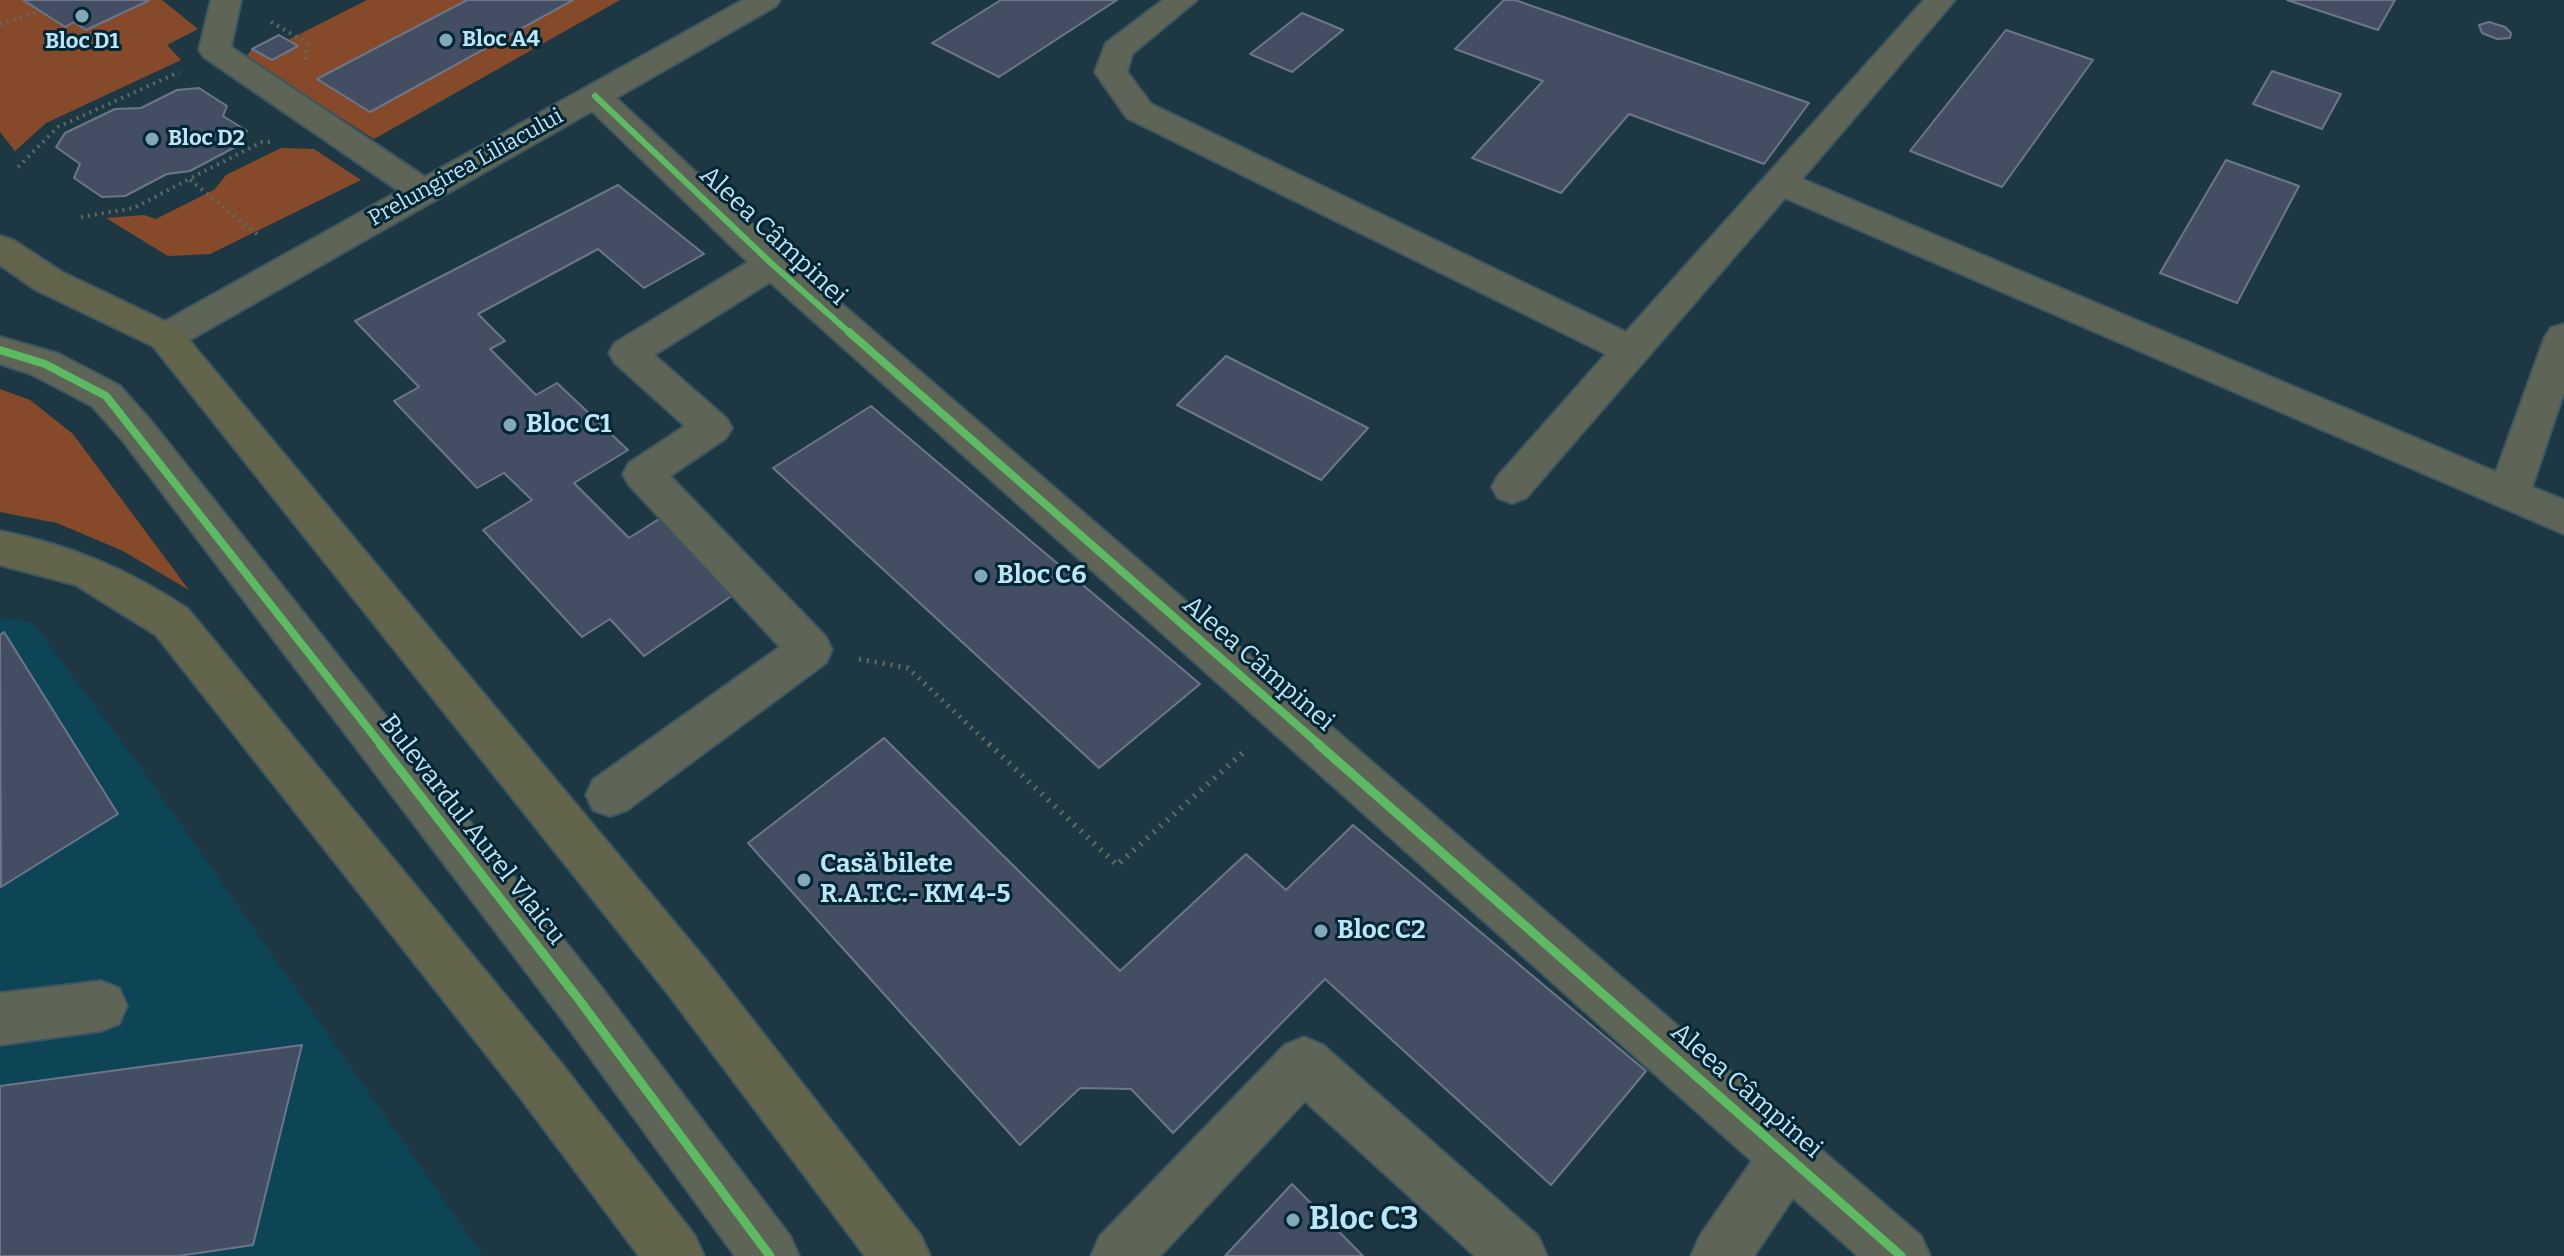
<!DOCTYPE html>
<html>
<head>
<meta charset="utf-8">
<style>
  body { margin:0 }
  canvas { display:block; background:#1d3842 }
</style>
</head>
<body>
<canvas width="2564" height="1256"></canvas>
<script>
const ctx = document.querySelector('canvas').getContext('2d');
ctx.lineJoin = 'round';
function fillPath(path, color) { ctx.fillStyle = color; ctx.fill(path, 'evenodd'); }
function stroke(path, color, width, dash) { ctx.strokeStyle = color; ctx.lineWidth = width; ctx.lineCap = dash ? 'butt' : 'round'; ctx.setLineDash(dash || []); ctx.stroke(path); }
function label(font, color, halo, rows, align = 'center') {
  ctx.font = font + ' Bitter,serif'; ctx.lineWidth = 6; ctx.setLineDash([]); ctx.textBaseline = 'middle'; ctx.strokeStyle = halo; ctx.fillStyle = color; for (const [text, x, y, turn = 0] of rows) {
    ctx.save(); ctx.translate(x, y); ctx.rotate((+turn || 0) * Math.PI / 180); ctx.textAlign = isNaN(turn) ? turn : align; if (halo) ctx.strokeText(text, 0, 0); ctx.fillText(text, 0, 0); ctx.restore();
  }
}
fillPath(new Path2D(`
  M0,618L33,623L142,769L483,1256H0Z`), '#0d4456');
fillPath(new Path2D(`
  M0,0H24L65,26L74,22L87,30L150,0H162L198,29L167,45L181,60L46,123L15,151L0,132Z
  M367,0H467L318,79L370,112L573,0H620L374,139L246,57L252,49L272,59L298,46L288,40Z
  M281,148L314,149L361,180L210,254L168,256L106,218L144,215L156,219L214,190L226,175Z
  M0,389L30,400L73,434L189,590L123,551L57,523L0,512Z`), '#864a2b');
const building = new Path2D(`
  M23,0H150L86,30L74,22L65,27Z
  M467,0H573L370,112L317,79Z
  M1001,0H1117L999,77L932,43Z
  M1504,0H1515L1809,103L1764,164L1629,114L1561,193L1472,158L1543,81L1455,49Z
  M2287,0H2395L2378,30Z
  M1302,13L1343,30L1292,72L1250,54Z
  M2489,22L2505,27L2511,33L2510,38L2497,39L2482,33L2479,25Z
  M2006,30L2093,60L2002,187L1910,151Z
  M279,35L298,46L272,60L252,49Z
  M2272,71L2341,94L2322,129L2253,104Z
  M199,88L227,106L223,116L247,131L239,145L190,171L167,174L125,196L102,197L74,178L80,164L56,147L65,133L115,109L141,108L177,90Z
  M2226,160L2299,186L2237,303L2160,273Z
  M618,185L704,254L644,288L598,249L478,314L505,341L490,349L536,395L557,383L628,450L574,483L629,538L662,517L739,591L644,656L610,619L582,637L483,530L532,500L504,473L477,488L394,401L419,387L355,321Z
  M1226,356L1368,428L1321,480L1177,405Z
  M871,406L1200,684L1099,768L773,468Z
  M4,632L118,814L1,887L0,635Z
  M884,738L1120,971L1246,854L1286,890L1353,825L1646,1071L1551,1185L1325,979L1173,1133L1131,1089L1080,1088L1020,1145L748,843Z
  M302,1045L253,1245L178,1256H0V1086Z
  M1292,1184L1363,1256H1225Z`);
fillPath(building, '#444e63');
stroke(building, '#6b7788', 2);
const minor = new Path2D(`
  M211,0H241L231,47L425,177L743,0H780L776,6L616,98L785,255L1921,1236L1930,1256H1858L1793,1198L1754,1256H1691L1700,1236L1752,1161L770,282L654,355L726,418L732,428L726,438L670,476L826,637L832,650L826,663L627,810L610,816L593,810L586,795L593,780L780,647L629,485L623,474L629,463L685,426L615,363L609,353L615,343L748,262L592,111L179,346L166,350L153,346L147,337L153,328L399,191L204,57L199,50Z
  M1163,0H1197L1132,54L1127,72L1151,104L1626,332L1924,0H1955L1802,179L2496,472L2545,337L2551,328L2564,324V392L2532,487L2564,500V534L1785,198L1526,498L1512,503L1498,498L1492,487L1498,476L1606,354L1127,118L1095,72L1106,43Z
  M0,337L59,354L120,386L151,421L598,983L790,1236L799,1256H735L562,1019L123,441L92,406L31,374L0,364Z
  M101,981L119,988L127,1006L119,1024L101,1031L0,1045V993Z
  M1304,1037L1323,1045L1538,1236L1547,1256H1475L1305,1101L1160,1256H1091L1100,1236L1285,1045Z`);
const major = new Path2D(`
  M0,236L13,240L62,272L179,328L705,959L921,1236L930,1256H865L669,995L153,346L36,290L0,265Z
  M0,531C70,545 128,569 188,609L561,1063L695,1236L704,1256H639L523,1101L156,635L76,585L0,565Z`);
stroke(minor, '#3d565f', 4);
stroke(major, '#3d565f', 4);
stroke(new Path2D(`
  M271,22L307,43L306,61
  M0,24L40,11
  M18,167L58,127L179,72
  M81,217L134,208L189,179
  M257,234L189,179L262,142H271`), '#606a64', 4, [2, 5]);
stroke(new Path2D(`
  M859,659L908,668L991,746`), '#606a64', 5, [2, 6]);
stroke(new Path2D(`
  M989,744L1117,865L1246,750`), '#606a64', 6, [2, 7]);
fillPath(minor, '#5e6557');
fillPath(major, '#62644c');
stroke(new Path2D(`
  M595,96L772,264L851,334`), '#5cba63', 6);
stroke(new Path2D(`
  M849,332L1321,746
  M0,350L45,364L106,396L382,746`), '#5cba63', 8);
stroke(new Path2D(`
  M380,744L580,1001L770,1256
  M1318,744L1901,1256`), '#5cba63', 9);
for (const [x, y, r, color] of [
  [82,16,8,"#84a8b8"],
  [446,40,8,"#84a8b8"],
  [152,139,8,"#84a8b8"],
  [510,425,8,"#84a8b8"],
  [981,576,8,"#84a8b8"],
  [804,880,8,"#84a8b8"],
  [1321,931,8,"#84a8b8"],
  [1293,1220,8,"#84a8b8"]
]) { const dot = new Path2D(); dot.arc(x, y, r, 0, 2 * Math.PI); ctx.fillStyle = color; ctx.fill(dot); stroke(dot, '#002533', 3); }
label('bold 22px', '#bce5f7', '#002533', [
  ["Bloc A4",462,40],
  ["Bloc D1",82,42,"center"],
  ["Bloc D2",168,139]
], 'left');
label('22px', '#bce5f7', '#002533', [
  ["Prelungirea Liliacului",466,168,-29]
]);
label('26px', '#bce5f7', '#002533', [
  ["Aleea Câmpinei",773,236,43],
  ["Aleea Câmpinei",1258,664,41],
  ["Bulevardul Aurel Vlaicu",472,830,52],
  ["Aleea Câmpinei",1746,1091,41]
]);
label('bold 26px', '#bce5f7', '#002533', [
  ["Bloc C1",526,425],
  ["Bloc C6",997,576],
  ["Casă bilete",820,865],
  ["R.A.T.C.- KM 4-5",820,895],
  ["Bloc C2",1337,931]
], 'left');
label('bold 32px', '#bce5f7', '#002533', [
  ["Bloc C3",1309,1220]
], 'left');
</script>
</body>
</html>
